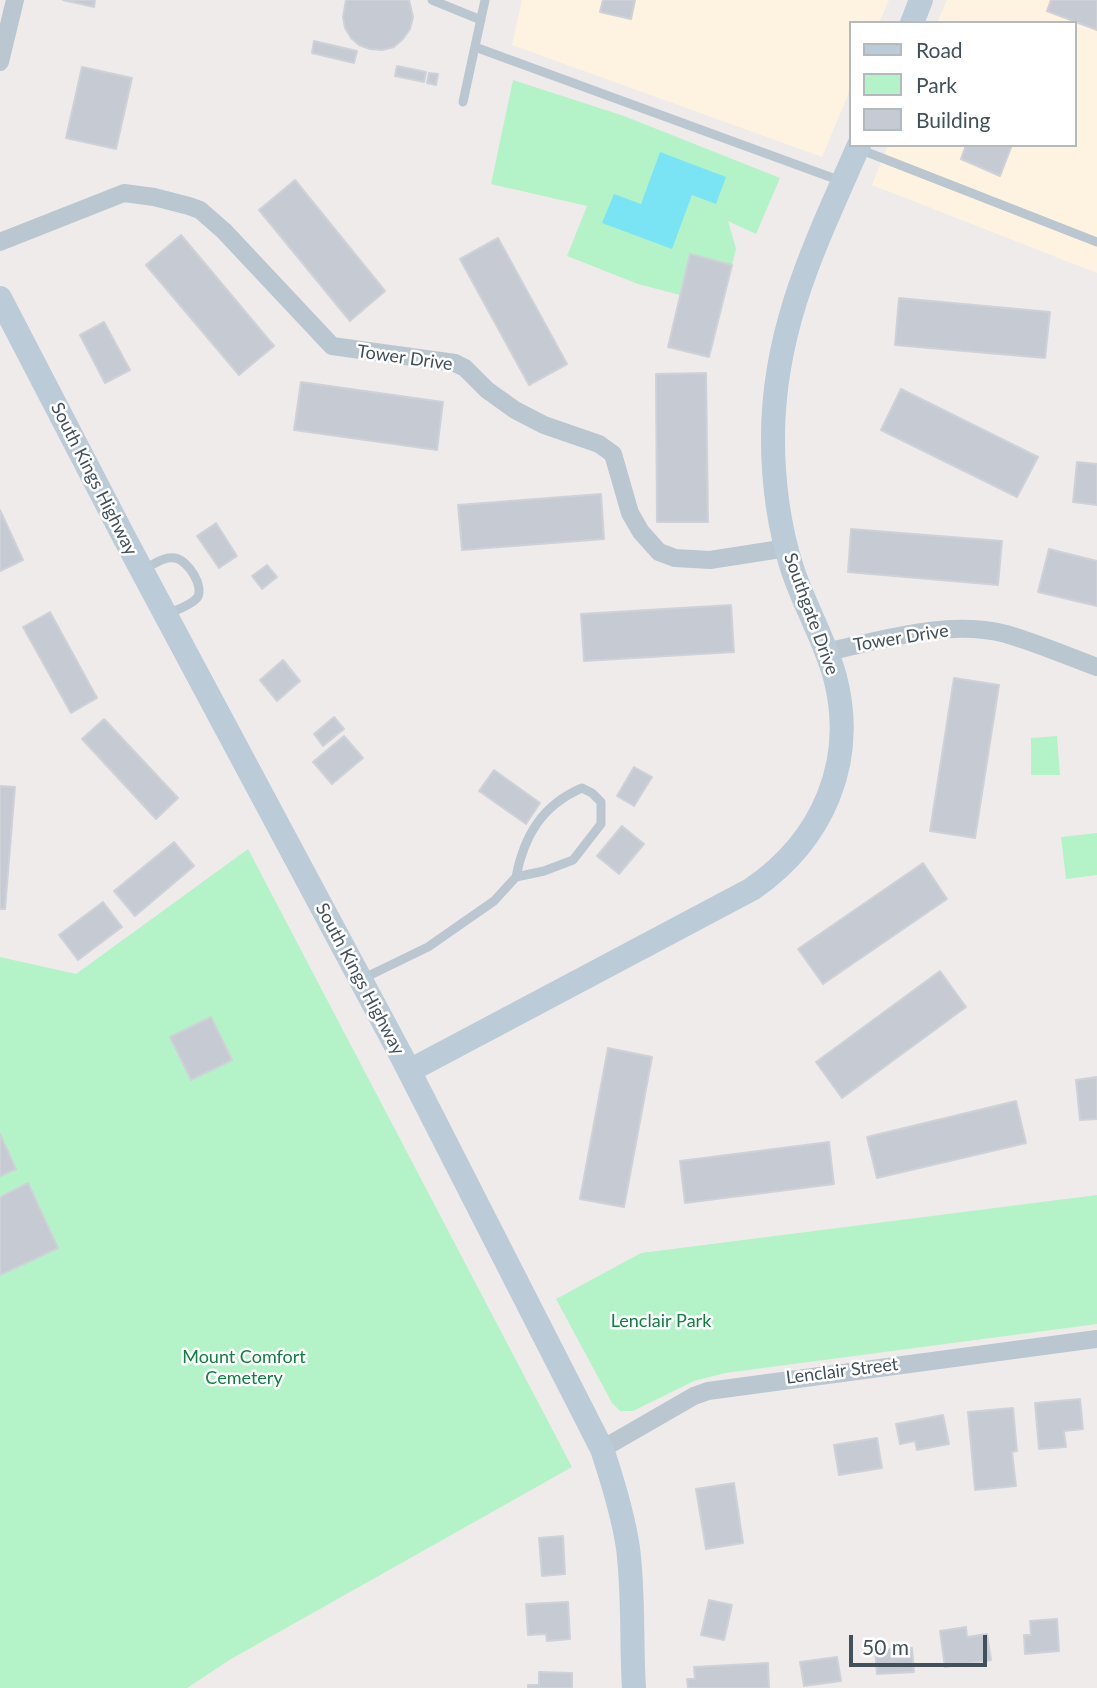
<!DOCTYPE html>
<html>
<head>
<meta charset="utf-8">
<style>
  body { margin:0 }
  #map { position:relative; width:1097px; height:1688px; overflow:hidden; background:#efebeb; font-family:Lato,sans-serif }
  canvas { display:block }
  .legend { position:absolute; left:849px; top:21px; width:228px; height:126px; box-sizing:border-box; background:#fff; border:2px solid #b3b9bd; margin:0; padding:9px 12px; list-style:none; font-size:21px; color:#42505a }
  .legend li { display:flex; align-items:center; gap:14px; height:35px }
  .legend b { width:35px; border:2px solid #b3b9bd }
  .scale { position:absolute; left:849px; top:1635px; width:138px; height:32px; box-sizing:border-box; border:4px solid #42505a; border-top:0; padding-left:9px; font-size:21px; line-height:24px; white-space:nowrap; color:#42505a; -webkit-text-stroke:5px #fff; paint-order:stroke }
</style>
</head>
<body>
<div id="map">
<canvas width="1097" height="1688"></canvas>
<ul class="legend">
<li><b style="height:9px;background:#bbcbd7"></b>Road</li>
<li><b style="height:19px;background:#b3f3c7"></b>Park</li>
<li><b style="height:19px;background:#c6cad2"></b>Building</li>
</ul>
<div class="scale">50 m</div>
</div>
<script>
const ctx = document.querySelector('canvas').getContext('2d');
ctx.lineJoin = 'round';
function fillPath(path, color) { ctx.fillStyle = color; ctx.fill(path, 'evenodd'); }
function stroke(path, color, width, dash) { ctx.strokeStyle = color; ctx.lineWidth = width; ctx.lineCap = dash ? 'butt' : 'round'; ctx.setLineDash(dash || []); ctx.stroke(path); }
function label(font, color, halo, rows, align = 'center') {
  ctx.font = font + ' Lato,sans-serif'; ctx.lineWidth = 5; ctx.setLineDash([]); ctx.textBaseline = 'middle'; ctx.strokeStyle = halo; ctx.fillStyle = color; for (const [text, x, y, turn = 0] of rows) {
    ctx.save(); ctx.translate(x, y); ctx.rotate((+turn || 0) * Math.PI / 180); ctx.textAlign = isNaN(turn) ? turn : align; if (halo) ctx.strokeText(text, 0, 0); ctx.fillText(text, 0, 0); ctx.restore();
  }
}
fillPath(new Path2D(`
  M522,0H889L879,23H850V90L822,157L512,45Z
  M947,0H1097V273L872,185L888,145H1074V23H937Z`), '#fdf3e0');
fillPath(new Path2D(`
  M513,80L624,116L780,178L756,234L728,221L736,249L732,265L690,255L680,295L638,284L567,256L587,206L491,184Z
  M1057,736L1060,775H1031V738Z
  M1097,833V875L1066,879L1061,837Z
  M248,849L572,1467L231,1659L187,1688H0V957L76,974Z
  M1097,1195V1324L725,1373L694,1381L633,1411H620L612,1403L556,1299L641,1253Z`), '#b3f3c7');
fillPath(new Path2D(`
  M660,152L726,177L716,204L692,195L672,249L602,223L614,194L641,204Z`), '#7be4f4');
const building = new Path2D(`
  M63,0H95L94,7Z
  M346,0H409L413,17L410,29L403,39L394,47L382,50L370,49L359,45L351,38L345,28L343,17Z
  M603,0H635L631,19L600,12Z
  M1051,0H1097V30L1047,11Z
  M314,41L357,51L354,63L312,53Z
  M397,66L426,72L424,82L395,76Z
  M82,67L132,78L116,149L66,138Z
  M429,73L438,74L436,85L427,83Z
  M966,145H1012L1000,176L961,159Z
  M295,180L385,291L350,321L259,210Z
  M181,235L274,346L239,375L146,265Z
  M498,238L567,364L529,385L460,259Z
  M690,254L732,265L709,357L668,347Z
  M899,298L1050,312L1045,358L895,345Z
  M104,322L130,370L105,383L80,335Z
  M706,373L708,522H657L656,374Z
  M301,382L443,402L437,450L294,430Z
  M901,389L1038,457L1017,497L881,430Z
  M1077,462L1097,464V505L1073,502Z
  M601,494L604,539L462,550L458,505Z
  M0,510L23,560L0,571Z
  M216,523L237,556L219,568L197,536Z
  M851,529L1002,541L998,585L848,572Z
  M1049,549L1097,561V606L1038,592Z
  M267,565L277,577L262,589L252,576Z
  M731,605L734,652L584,661L581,614Z
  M50,612L97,698L71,713L23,627Z
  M283,660L300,681L277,701L260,680Z
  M954,678L999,685L975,838L930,831Z
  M334,717L344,729L323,746L314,734Z
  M104,719L178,798L156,819L82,739Z
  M344,736L363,758L332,784L313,762Z
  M634,767L652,777L634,806L617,796Z
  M494,770L540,803L526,824L479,791Z
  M0,786L15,787L5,909H0Z
  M622,826L644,844L619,874L597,856Z
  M174,842L194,866L135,916L114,891Z
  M923,863L947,899L823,984L798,949Z
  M103,902L122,927L78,960L59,935Z
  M940,971L966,1007L842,1098L816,1062Z
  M211,1017L232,1060L191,1080L170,1037Z
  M608,1048L652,1057L624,1207L580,1199Z
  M1097,1077V1119L1080,1120L1076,1080Z
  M1016,1101L1026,1143L877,1178L867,1137Z
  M0,1134L16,1169L0,1176Z
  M829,1142L834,1184L685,1203L680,1161Z
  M28,1183L58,1248L0,1275V1197Z
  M1080,1399L1083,1429L1064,1431L1066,1447L1039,1449L1035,1403Z
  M1013,1408L1017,1451L1012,1452L1016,1486L975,1490L968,1412Z
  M943,1415L949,1444L917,1450L915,1441L900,1444L896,1424Z
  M877,1438L882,1468L839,1475L834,1445Z
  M734,1483L743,1543L706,1549L696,1489Z
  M563,1536L565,1574L542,1576L539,1538Z
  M709,1600L732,1605L724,1640L701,1635Z
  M568,1602L570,1639L547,1641L546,1634L528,1635L526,1604Z
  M1057,1619L1059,1651L1025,1654L1024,1635H1031L1030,1621Z
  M966,1627L967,1637L987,1634L991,1660L945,1667L940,1631Z
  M912,1648L914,1672L877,1674L875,1650Z
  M837,1657L841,1681L804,1686L800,1662Z
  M768,1663L769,1688H688L687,1679H695L694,1667Z
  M539,1672L572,1673V1688H528V1685H539Z`);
fillPath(building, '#c6cad2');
stroke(building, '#ced2d8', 2);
stroke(new Path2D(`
  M432,0L481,20
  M475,47L841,181
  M463,102L485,0
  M859,149L1097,242
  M144,569C153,565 164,556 175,558C188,560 205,587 197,598C190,606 176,610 167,614
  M362,979L428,947L494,901L516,877L544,871L573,860L601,824V802L592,793L582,788C542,805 524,836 516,877`), '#bac7d0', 9);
stroke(new Path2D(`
  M0,62L15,0
  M0,242L124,193L154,197L189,206L200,210L224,231L332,346L455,363L465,368L487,390L515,410L544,425L599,444L613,454L630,513L641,532L659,552L675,558L710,560L787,548
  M826,652C883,640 947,619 1006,634C1037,643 1067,656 1097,667
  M602,1449L694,1396L708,1391L1097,1339`), '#bac7d0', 18);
stroke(new Path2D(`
  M912,23L921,0
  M0,298L124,537L402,1057L602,1449C613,1482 623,1514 628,1548C634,1595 631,1641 634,1688
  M409,1071L752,889C823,840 857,762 835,677C825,640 804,605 792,568C779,527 773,481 773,438C773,328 816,243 859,145`), '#bbcbd7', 24);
label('18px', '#42505a', '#fff', [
  ["Tower Drive",405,358,8],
  ["South Kings Highway",94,479,63],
  ["Southgate Drive",811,614,70],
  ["Tower Drive",901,638,-9],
  ["South Kings Highway",360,979,62],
  ["Lenclair Street",842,1371,-7]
]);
label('18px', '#0d813f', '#fff', [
  ["Lenclair Park",661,1321],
  ["Mount Comfort",244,1357],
  ["Cemetery",244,1378]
]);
</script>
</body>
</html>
